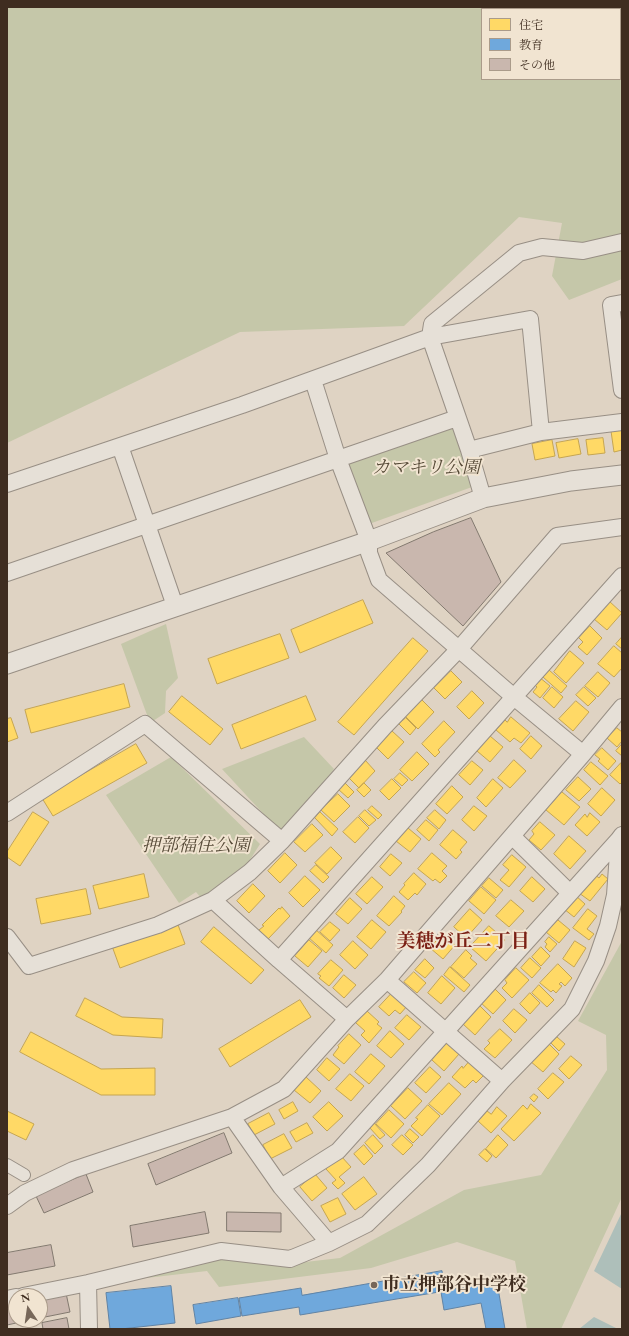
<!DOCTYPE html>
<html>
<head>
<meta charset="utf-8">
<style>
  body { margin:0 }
  #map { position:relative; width:629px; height:1336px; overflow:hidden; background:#dfd3c3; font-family:"EB Garamond","Noto Serif JP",serif }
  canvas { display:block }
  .frame { position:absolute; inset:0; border:8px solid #3f2d20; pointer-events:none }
  .legend { position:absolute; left:481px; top:8px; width:140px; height:72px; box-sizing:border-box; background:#f1e4d1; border:1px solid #aa9b8a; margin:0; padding:5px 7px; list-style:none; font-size:12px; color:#3f2d20 }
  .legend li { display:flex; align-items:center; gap:8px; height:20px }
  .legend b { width:20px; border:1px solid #aa9b8a }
  .north { position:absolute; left:8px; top:1288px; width:40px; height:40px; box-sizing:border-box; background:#f1e4d1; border:1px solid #aa9b8a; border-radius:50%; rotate:347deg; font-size:11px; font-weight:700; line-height:16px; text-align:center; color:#3f2d20 }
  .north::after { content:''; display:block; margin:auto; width:14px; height:18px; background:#776759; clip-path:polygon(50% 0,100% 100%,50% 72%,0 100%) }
</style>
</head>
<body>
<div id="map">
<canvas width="629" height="1336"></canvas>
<div class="frame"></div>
<ul class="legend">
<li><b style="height:11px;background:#ffd966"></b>住宅</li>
<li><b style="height:11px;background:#6fa8dc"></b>教育</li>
<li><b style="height:11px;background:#c9b7ae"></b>その他</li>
</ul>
<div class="north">N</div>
</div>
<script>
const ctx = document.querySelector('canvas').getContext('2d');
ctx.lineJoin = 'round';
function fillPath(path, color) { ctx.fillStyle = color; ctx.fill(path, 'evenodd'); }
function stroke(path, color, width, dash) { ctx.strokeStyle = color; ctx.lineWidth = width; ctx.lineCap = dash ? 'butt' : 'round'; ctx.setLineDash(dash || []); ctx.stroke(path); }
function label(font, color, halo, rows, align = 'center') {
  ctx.font = font + ' "EB Garamond","Noto Serif JP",serif'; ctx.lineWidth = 4; ctx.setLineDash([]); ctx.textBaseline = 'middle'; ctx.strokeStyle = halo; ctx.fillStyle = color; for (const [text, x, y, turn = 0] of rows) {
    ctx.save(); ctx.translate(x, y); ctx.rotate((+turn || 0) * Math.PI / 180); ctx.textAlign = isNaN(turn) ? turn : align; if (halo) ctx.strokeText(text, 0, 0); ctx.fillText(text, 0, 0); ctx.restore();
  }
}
fillPath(new Path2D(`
  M7,7H622V279L569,300L552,276L562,223L519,217L404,326L240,332L7,443ZM482,9H620V79H482Z
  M451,421L472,487L369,524L346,461Z
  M166,624L178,678L166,691L165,713L150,723L121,644Z
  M304,737L334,769L311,802L282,834L222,769Z
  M171,757L260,844L243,871L202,899L196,892L179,903L106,795Z
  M622,941V1197L561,1329H527L515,1261L457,1242L371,1268L219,1287L207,1271L120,1281L217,1257L288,1264L340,1258L464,1190L541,1175L607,1070L606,1035L578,1021Z`), '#c5c7a9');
fillPath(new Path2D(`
  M622,1212V1289L594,1271Z
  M594,1317L618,1329H579Z`), '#aebfba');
const homes = new Path2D(`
  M622,429V450L614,452L611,431Z
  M603,438L605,453L588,455L586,440Z
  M578,439L581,454L559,458L556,443Z
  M552,440L555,456L535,460L532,444Z
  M363,600L373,623L300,653L291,630Z
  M609,601L622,613L607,630L594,619Z
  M590,626L602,638L587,655L578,647L583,642L579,638Z
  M280,634L289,658L217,684L208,659Z
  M622,637V649L616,644Z
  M413,638L428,651L354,735L338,722Z
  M614,646L622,653V668L614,677L598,664Z
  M570,651L584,663L566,683L554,672Z
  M549,670L567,686L561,693L543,677Z
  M451,671L462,682L445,699L434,688Z
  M598,672L610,683L598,697L585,686Z
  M539,677L550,686L540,698L533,692L537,687L534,684Z
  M124,684L130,707L31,733L25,710Z
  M552,687L563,697L554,708L543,698Z
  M584,687L596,698L588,706L576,695Z
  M472,691L484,703L469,719L457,707Z
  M182,696L223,729L210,745L169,712Z
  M306,696L316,720L241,749L232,725Z
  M421,699L434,712L418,729L405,716Z
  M576,701L589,712L573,731L559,719Z
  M511,717L530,733L521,743L514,738L510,742L496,730L505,720L507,722Z
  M11,718L18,738L7,742V719Z
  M406,718L416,728L410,735L399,724Z
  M444,721L455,732L438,750L440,752L435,757L422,744Z
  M617,728L622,732V741L617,747L607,738Z
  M392,731L404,742L388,759L376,747Z
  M490,736L503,747L490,762L477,751Z
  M531,736L542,746L531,759L520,749Z
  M136,744L147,763L53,816L42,798Z
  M622,744V756L616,751Z
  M602,748L616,761L608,770L598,761L600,759L595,755Z
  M417,752L429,764L412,781L400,770Z
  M365,760L375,771L359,788L348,777Z
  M514,760L526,771L510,788L498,778Z
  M472,761L483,770L470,785L459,775Z
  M591,762L608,776L600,785L584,770Z
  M621,763L622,782L620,784L610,775Z
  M400,773L408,780L402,786L394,779Z
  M578,777L591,789L579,801L566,790Z
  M392,779L401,788L389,800L380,791Z
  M493,779L503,788L486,807L477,798Z
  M344,782L354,792L348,798L338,789Z
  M364,783L371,790L364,797L357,790Z
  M452,786L463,797L447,814L436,804Z
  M602,788L615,800L601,816L588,804Z
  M562,792L580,807L564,825L546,810Z
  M338,794L350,806L334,822L321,810Z
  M372,806L382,815L378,819L368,810Z
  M474,806L487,816L474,831L462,820Z
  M365,810L376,820L369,826L359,816Z
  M435,810L446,820L439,829L427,818Z
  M33,812L49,822L20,866L7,857V852Z
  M320,812L338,829L332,836L315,818Z
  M590,813L600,822L587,836L575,825L585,814L587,817Z
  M358,817L369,828L355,843L343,832Z
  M426,820L438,830L429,841L417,830Z
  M540,822L555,835L541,850L529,840L534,834L532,831Z
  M312,824L323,835L305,852L294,842Z
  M408,828L421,839L410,852L396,841Z
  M453,830L467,842L460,850L462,852L456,859L440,845Z
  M569,836L586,851L570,869L554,854Z
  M331,847L342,858L327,874L315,863Z
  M285,853L297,865L280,883L268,871Z
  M432,853L447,866L442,871L447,876L440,883L435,879L433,881L418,869Z
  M391,854L402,863L390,876L380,867Z
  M512,855L526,867L509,887L500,880L509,870L503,865Z
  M316,865L329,877L323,883L310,871Z
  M414,873L426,884L417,895L415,893L408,900L399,892L405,885L404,884Z
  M593,873L599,878L602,874L608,879L590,901L579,893Z
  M144,874L149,897L99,909L93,886Z
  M305,876L320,890L303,907L289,893Z
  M372,877L383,887L367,904L356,894Z
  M532,877L545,889L533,902L520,891Z
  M489,878L503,890L496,898L482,886Z
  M253,884L265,896L249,913L237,901Z
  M481,887L496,900L484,914L469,901Z
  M86,889L91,914L41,924L36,899Z
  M575,895L585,904L574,917L564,909Z
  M394,896L405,906L401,911L402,912L389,926L377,916Z
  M350,898L362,909L348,924L336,914Z
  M511,900L524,911L509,927L496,916Z
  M282,907L290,916L268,939L259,930L264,926L262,925L279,908L280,909Z
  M470,909L482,920L466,938L454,927Z
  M588,909L597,916L587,929L594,934L589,940L573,928Z
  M372,920L386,932L371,949L357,937Z
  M558,920L570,930L559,943L546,932Z
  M177,922L185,944L120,968L112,946Z
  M330,922L340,930L330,941L320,932Z
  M489,926L505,940L486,961L470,947Z
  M214,927L264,970L251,984L201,942Z
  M315,929L333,945L326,953L308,937Z
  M443,934L455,945L443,959L430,948Z
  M549,937L557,944L550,952L545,947L547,944L545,942Z
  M309,940L322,951L308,967L295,956Z
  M353,941L368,955L355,969L340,955Z
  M575,941L586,948L574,967L563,959Z
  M541,947L550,956L541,966L532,957Z
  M466,950L472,956L470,958L477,964L464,978L451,967Z
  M530,958L541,968L532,978L521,968Z
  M425,959L434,968L425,978L415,970Z
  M331,960L343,970L329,986L319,978L321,976L318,974Z
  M558,964L572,978L565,986L561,982L559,984L562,986L556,993L553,990L551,992L540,983Z
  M450,967L470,985L464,992L444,975Z
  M516,968L529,980L512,998L502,988L507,983L505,980Z
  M414,972L426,983L417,993L404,982Z
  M344,975L356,985L344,998L333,988Z
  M442,976L455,988L441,1004L428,993Z
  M539,985L554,1000L547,1007L532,993Z
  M494,988L506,1000L493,1014L480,1002Z
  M393,992L408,1005L400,1014L395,1010L389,1016L379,1007Z
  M530,993L540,1003L530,1014L520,1004Z
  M85,998L122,1017L163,1019L162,1038L113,1035L76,1016Z
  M300,1000L311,1017L230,1067L219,1049Z
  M480,1006L491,1017L475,1035L463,1024Z
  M514,1009L527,1020L515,1033L503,1021Z
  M367,1011L379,1022L377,1024L382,1028L369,1043L361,1035L365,1031L356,1023Z
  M407,1015L421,1027L409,1040L395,1028Z
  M500,1029L512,1040L495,1058L484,1049L490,1043L488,1041Z
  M390,1031L404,1044L391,1058L377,1046Z
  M31,1032L101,1069L155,1068V1095H101L20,1052Z
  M349,1034L361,1045L344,1064L333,1055L339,1047L338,1046Z
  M557,1037L565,1044L559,1051L551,1043Z
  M547,1042L559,1054L543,1072L530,1061Z
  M447,1043L459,1054L444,1071L432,1060Z
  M371,1054L385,1066L369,1084L355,1072Z
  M571,1056L582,1065L569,1079L559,1069Z
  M327,1058L340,1069L329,1081L317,1070Z
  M469,1062L484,1075L476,1083L473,1080L465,1088L452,1077L462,1066L463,1068Z
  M430,1067L441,1077L426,1093L415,1083Z
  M553,1073L564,1082L548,1099L538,1089Z
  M350,1074L364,1086L351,1101L336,1089Z
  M306,1077L321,1091L310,1103L294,1090Z
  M449,1083L461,1094L442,1115L429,1104Z
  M408,1088L422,1101L405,1119L391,1106Z
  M534,1094L538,1097L534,1102L530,1098Z
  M293,1102L298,1111L284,1119L279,1110Z
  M329,1102L343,1116L327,1131L313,1117Z
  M531,1104L541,1113L514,1141L501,1129L523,1105L527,1109Z
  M428,1105L440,1116L422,1136L411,1126L418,1119L416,1118Z
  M497,1107L507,1116L491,1133L478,1121L487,1111L491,1114Z
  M389,1110L404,1124L391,1138L376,1124Z
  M7,1111L34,1124L26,1140L7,1131Z
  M269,1113L275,1124L254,1135L248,1124Z
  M307,1123L313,1133L296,1142L290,1132Z
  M374,1123L385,1135L380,1139L369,1127Z
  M410,1129L419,1137L413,1143L405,1135Z
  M284,1134L292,1148L270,1159L263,1145Z
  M373,1135L383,1146L375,1154L365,1143Z
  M402,1135L413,1145L403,1155L392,1145Z
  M498,1135L508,1145L496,1158L486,1149Z
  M364,1145L373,1156L364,1165L354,1154Z
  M485,1149L492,1156L487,1162L479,1155Z
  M341,1156L351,1167L339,1177L345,1183L338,1189L332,1183L336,1180L326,1169Z
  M315,1174L327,1188L312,1201L300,1187Z
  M364,1177L377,1194L355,1210L342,1194Z
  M338,1198L346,1214L330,1222L321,1206Z`);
fillPath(homes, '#ffd966');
stroke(homes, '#c5a551', 1);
const schools = new Path2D(`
  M442,1271L445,1291L300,1315L299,1307L242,1316L239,1298L301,1288L302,1295Z
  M497,1282L505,1329H486L481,1303L444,1310L441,1292Z
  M171,1286L175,1323L121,1329H110L106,1293Z
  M238,1298L241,1316L196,1324L193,1305Z`);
fillPath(schools, '#6fa8dc');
stroke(schools, '#6183a4', 1);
const building = new Path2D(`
  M471,518L501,582L463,626L386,553L433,532Z
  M224,1133L232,1153L156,1185L148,1164Z
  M86,1174L93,1192L44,1213L36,1196Z
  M205,1212L209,1233L133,1247L130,1226Z
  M227,1212L281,1213V1232L227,1231Z
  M51,1245L55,1266L7,1275V1253Z
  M66,1293L70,1312L40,1318V1298Z
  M16,1303V1320H30L7,1325V1305Z
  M67,1318L69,1329H43L42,1323Z`);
fillPath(building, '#c9b7ae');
stroke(building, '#82796f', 1);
const pedestrian = new Path2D(`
  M7,1165L24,1175`);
const minor = new Path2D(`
  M622,303L611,305L622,390
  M313,380L338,459L369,541V553L379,580L514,697L583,754
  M120,446L175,606
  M469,450L541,432
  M7,484L242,405L430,337L432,324L519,253L542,247L583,251L622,242
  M483,498L469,450L430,337L530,319L541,432L622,422
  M7,573L457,418
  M7,813L145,724L282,841
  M512,836L570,893
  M213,900L279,960L347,1019
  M7,937L29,966L158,925L213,900L250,872L282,841L385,726L459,649L557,536L622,527
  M279,960L622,576
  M387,980L502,1081
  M232,1117L281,1187L329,1243
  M281,1187L338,1151L619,839
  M7,1206L25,1193L73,1170L232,1117L284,1089L347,1019L387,980L583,754L622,707
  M88,1283L89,1329
  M23,1296L88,1283L221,1251L290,1259L329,1243L367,1224L428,1165L502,1081L572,1009L596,961L608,926L615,895L619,839L622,835
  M7,1299L16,1297`);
const tertiary = new Path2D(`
  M7,664L369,541L483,498L571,481L622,475`);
stroke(pedestrian, '#988f85', 14);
stroke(minor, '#988f85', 18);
stroke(tertiary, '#988f85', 21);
stroke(pedestrian, '#e6e0d7', 12);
stroke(minor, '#e6e0d7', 16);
stroke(tertiary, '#e6e0d7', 19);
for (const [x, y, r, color] of [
  [374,1285,4,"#776759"]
]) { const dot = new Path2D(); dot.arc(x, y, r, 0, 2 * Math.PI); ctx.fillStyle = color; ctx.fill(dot); stroke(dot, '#f1e4d1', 1.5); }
label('italic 18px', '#564a37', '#f1e4d1', [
  ["カマキリ公園",426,468],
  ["押部福住公園",196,846]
]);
label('bold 18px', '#3f2d20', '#f1e4d1', [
  ["市立押部谷中学校",382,1285]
], 'left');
label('bold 19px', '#7a1f14', '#f1e4d1', [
  ["美穂が丘二丁目",463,942]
]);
</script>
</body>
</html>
